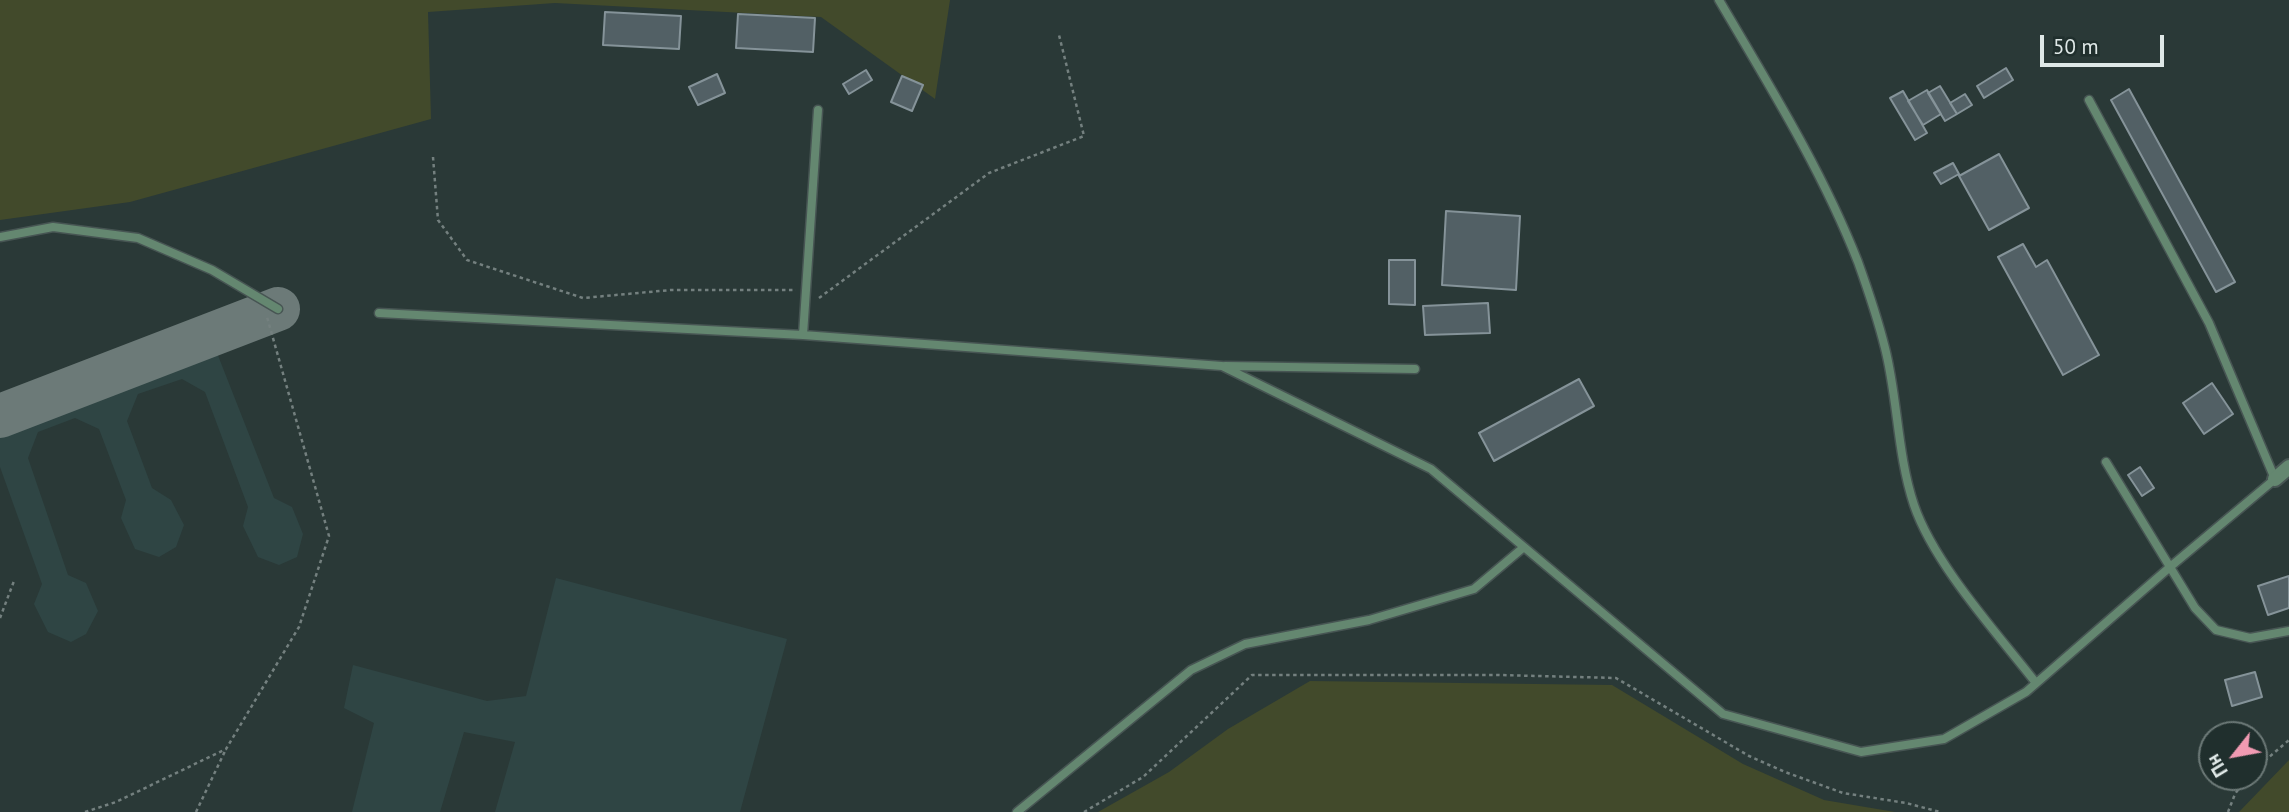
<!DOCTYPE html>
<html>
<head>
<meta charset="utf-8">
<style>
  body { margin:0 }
  #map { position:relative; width:2289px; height:812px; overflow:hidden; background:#2a3937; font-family:"PT Sans",sans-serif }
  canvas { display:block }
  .north { position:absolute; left:2198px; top:721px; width:70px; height:70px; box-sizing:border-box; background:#202f2d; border:2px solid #6c7977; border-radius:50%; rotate:239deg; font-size:19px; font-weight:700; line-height:28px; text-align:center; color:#dfe8e7 }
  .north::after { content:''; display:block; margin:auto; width:24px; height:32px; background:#f19ab2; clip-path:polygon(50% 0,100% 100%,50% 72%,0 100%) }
  .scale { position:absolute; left:2040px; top:35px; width:124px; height:32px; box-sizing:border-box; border:4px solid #dfe8e7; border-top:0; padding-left:9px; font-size:21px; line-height:24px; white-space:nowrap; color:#dfe8e7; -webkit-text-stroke:5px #202f2d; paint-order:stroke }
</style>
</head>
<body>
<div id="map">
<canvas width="2289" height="812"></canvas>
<div class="north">Пн</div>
<div class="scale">50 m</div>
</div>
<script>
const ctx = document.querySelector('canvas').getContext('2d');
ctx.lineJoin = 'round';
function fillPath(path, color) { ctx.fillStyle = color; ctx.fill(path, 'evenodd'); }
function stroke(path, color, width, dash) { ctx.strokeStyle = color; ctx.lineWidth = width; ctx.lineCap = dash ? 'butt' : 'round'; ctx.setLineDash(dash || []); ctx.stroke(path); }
fillPath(new Path2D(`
  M208,330L274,498L292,507L303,534L297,557L279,565L258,557L243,526L248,507L205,392L182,379L138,394L127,421L152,488L171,500L184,525L176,547L159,557L135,549L121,518L126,500L99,429L75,418L38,432L28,458L68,575L86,583L98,611L86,634L71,642L48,632L34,604L42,584L0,467V409Z
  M556,578L787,639L740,812H495L515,742L464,732L440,812H352L374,723L344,708L353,665L487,701L526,696Z`), '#2f4544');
fillPath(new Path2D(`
  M0,0H950L935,99L821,17L555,3L428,12L431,119L130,202L0,220Z
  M1310,681L1612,685L1743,764L1824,800L1895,812H1098L1169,772L1228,729Z
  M2289,760V812H2239Z`), '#424a2b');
stroke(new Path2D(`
  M0,416L278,309`), '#6c7a78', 44);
const building = new Path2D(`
  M605,12L681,16L679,49L603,45Z
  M738,14L815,18L813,52L736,48Z
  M2006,68L2013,80L1984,98L1977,86Z
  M866,70L872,80L849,94L843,84Z
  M717,74L725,93L698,105L689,87Z
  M902,76L923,85L912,111L891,102Z
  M1940,86L1957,114L1945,121L1928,93Z
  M2129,89L2235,282L2216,292L2111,100Z
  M1927,90L1941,114L1923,125L1908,101Z
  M1903,91L1927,133L1915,140L1890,98Z
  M1965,94L1972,105L1957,114L1950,103Z
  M1999,154L2029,208L1989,230L1959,176Z
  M1953,163L1959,174L1941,184L1934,173Z
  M1446,211L1520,216L1516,290L1442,285Z
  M2023,244L2036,267L2047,260L2099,355L2063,375L1998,257Z
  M1389,260H1415V305L1389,304Z
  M1488,303L1490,333L1425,335L1423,306Z
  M1579,379L1594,406L1494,461L1479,433Z
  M2212,383L2233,414L2204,434L2183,403Z
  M2140,467L2154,488L2142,496L2128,475Z
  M2289,576V608L2268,615L2258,586Z
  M2255,672L2262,697L2232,706L2225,680Z`);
fillPath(building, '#526065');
stroke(building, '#859399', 2);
const lane = new Path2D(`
  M1719,0C1769,85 1822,170 1858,262C1868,290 1878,320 1885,348C1898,399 1897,454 1914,505C1934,564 1997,633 2036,683
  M0,237L53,227L138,238L212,270L278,309
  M379,313L803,335L1222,366L1431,469L1723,714L1861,752L1944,739L2026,692L2170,567L2275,479L2209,323L2089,100
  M803,335L818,110
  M1225,366L1415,369
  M2106,462L2195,608L2216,630L2250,638L2289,631
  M1017,812L1191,670L1245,644L1369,620L1474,589L1524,547`);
const street = new Path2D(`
  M2275,479L2289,467`);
stroke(lane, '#475553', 11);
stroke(street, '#475553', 18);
stroke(new Path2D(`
  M433,157L438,220L467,260L583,298L671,290H796
  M819,298L989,173L1084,136L1059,35
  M0,618L14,581
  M2254,770L2289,740
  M85,812L116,802L226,749L299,627L329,536L267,317
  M196,812L226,749
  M1084,812L1143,777L1252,675H1499L1616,678L1749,756L1785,772L1843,793L1906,803L1940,812
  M2228,812L2235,794L2247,777`), '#74807f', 2.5, [3.5, 3.5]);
stroke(lane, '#648770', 8);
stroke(street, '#648770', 14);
</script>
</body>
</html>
